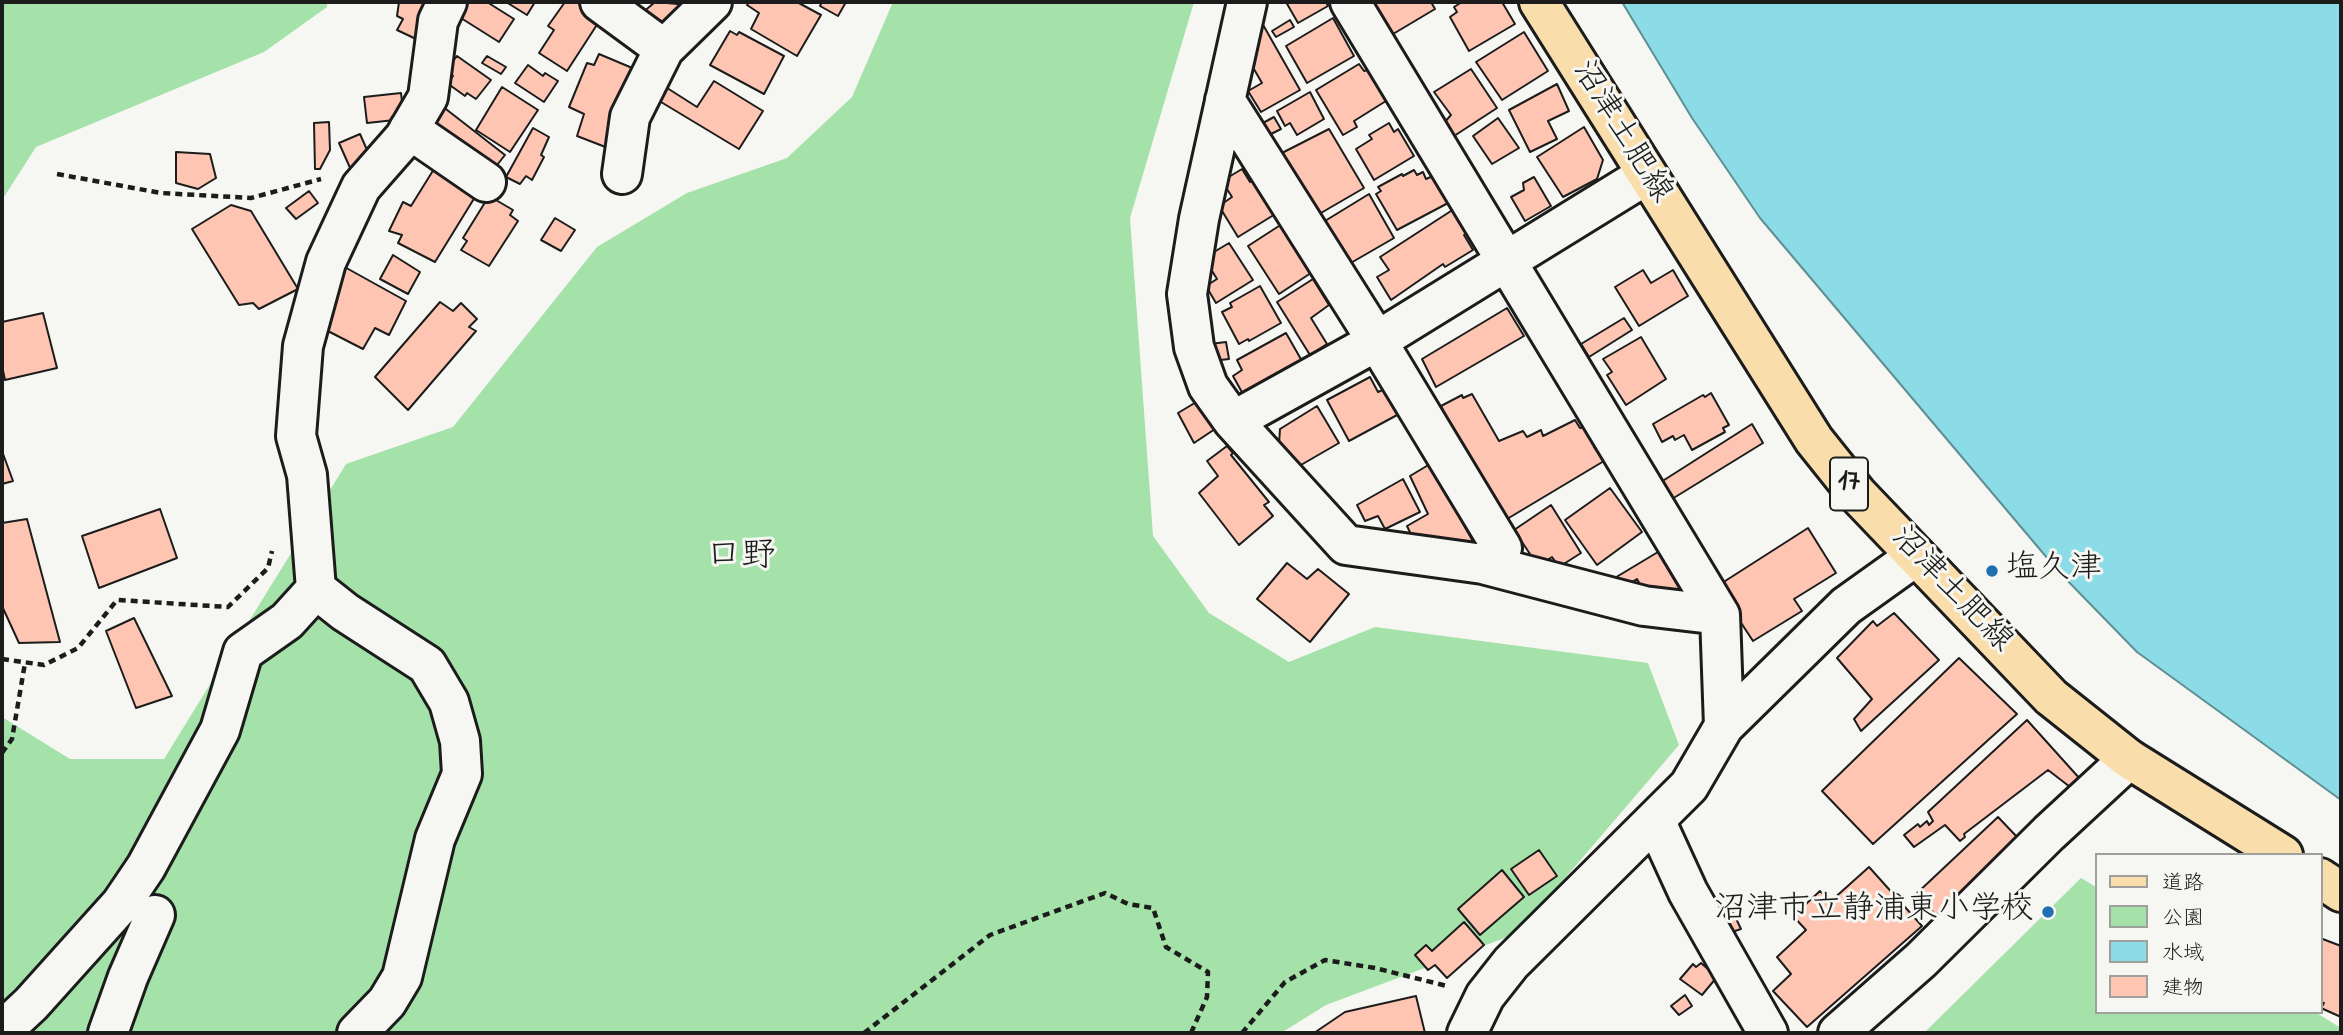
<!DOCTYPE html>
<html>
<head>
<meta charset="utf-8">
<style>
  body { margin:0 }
  #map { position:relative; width:2343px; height:1035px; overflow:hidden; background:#f6f6f2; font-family:"Indie Flower","Klee One",sans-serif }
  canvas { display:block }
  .frame { position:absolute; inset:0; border:4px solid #1c1c1c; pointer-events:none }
  .legend { position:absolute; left:2095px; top:853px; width:228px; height:161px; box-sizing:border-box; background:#f6f6f2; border:2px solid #9f9f9c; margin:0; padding:9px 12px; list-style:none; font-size:21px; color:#1c1c1c }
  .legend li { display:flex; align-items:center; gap:14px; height:35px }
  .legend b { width:35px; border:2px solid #9f9f9c }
</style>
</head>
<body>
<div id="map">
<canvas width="2343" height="1035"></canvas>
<div class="frame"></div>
<ul class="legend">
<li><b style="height:9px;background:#f9deab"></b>道路</li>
<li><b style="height:19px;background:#a4e2a9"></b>公園</li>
<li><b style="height:19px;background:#8bdce6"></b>水域</li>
<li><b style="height:19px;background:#fec6b2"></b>建物</li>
</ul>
</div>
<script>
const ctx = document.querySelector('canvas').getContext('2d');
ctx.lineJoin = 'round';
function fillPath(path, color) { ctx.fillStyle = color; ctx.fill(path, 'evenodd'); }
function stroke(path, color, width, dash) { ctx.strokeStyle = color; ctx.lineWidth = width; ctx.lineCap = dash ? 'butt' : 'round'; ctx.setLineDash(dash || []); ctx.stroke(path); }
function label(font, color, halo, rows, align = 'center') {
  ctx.font = font + ' "Indie Flower","Klee One",sans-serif'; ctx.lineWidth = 6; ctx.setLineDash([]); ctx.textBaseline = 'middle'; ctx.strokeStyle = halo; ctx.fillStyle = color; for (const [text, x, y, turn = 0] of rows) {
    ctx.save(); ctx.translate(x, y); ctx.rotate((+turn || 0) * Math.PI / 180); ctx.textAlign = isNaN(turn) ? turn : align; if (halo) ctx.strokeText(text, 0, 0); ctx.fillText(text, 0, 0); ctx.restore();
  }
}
fillPath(new Path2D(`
  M2,2H327V7L264,52L36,147L2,200Z
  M893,2H1194L1130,218L1153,536L1209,613L1289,662L1375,627L1648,663L1679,745L1518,933L1326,1005L1281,1033H2V717L70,759H164L346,464L453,427L597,247L687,193L787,158L852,97Z
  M2081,878L2096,887V1012H2315L2341,1028V1033H1924Z`), '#a4e2a9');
const water = new Path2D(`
  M1622,2H2341V800L2137,652L2059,572L1760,218L1692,118Z`);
fillPath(water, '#8bdce6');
stroke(water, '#5f8f95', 2);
const building = new Path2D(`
  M399,2H430L425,22L416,39L397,30L403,19L397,16Z
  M461,2H487L514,19L499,42L453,13Z
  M506,2H535L527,15Z
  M565,2H579L602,17L567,71L539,53L554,30L548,26Z
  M655,2L678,4L685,2L660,31L641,14Z
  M749,2H797L821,15L797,56L751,29L759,13L747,5Z
  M822,2H846L838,16L820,6Z
  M1286,2H1326L1328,6L1298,23Z
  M1368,2H1431L1435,9L1388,37Z
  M1462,2H1502L1515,24L1469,51L1450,17L1457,12L1454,7Z
  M1333,18L1354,56L1307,83L1286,46Z
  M1290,20L1294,27L1276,37L1272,31Z
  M1262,23L1300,90L1261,112L1248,91L1262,83L1251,64Z
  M730,31L737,35L739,32L784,56L764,94L710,65Z
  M1524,32L1548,71L1502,100L1476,62Z
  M599,54L637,70L608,148L577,136L584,114L569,107L587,63L594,65Z
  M457,56L491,80L476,99L467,93L465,96L447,83L453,76L445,70Z
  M487,56L506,67L501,74L482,63Z
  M1359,64L1364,71L1368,70L1386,101L1354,121L1357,127L1343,135L1316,90Z
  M528,65L543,76L545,73L558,81L544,102L515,83Z
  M1471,69L1497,108L1451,138L1442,125L1451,115L1434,92Z
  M714,81L763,111L739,149L656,99L664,86L697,107Z
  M1557,84L1569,111L1548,121L1557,139L1530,152L1509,110Z
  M502,87L538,110L510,152L476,130Z
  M1310,92L1324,119L1297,135L1290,123L1285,126L1277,111Z
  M401,93L404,119L367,123L364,97Z
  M442,106L505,155L493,170L426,129Z
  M1274,117L1281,129L1267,136L1261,124Z
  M1498,118L1519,148L1492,164L1473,136Z
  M329,122L330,150L320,169H315L314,123Z
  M1389,123L1394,132L1398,129L1414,156L1374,180L1356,149L1372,139L1369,135Z
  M1584,127L1603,160L1597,179L1563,197L1537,157Z
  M533,128L549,137L541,155L544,157L532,180L526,176L520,184L506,177Z
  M1329,129L1364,188L1314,217L1278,155Z
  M360,134L371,159L351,170L339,143Z
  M176,152L210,154L216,178L198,189L176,183Z
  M434,169L475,197L435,262L398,243L402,235L389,231L403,202L411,206Z
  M1242,169L1250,182L1255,179L1277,213L1238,237L1219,206L1232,197L1222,181Z
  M1414,170L1417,175L1423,172L1426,179L1433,176L1435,181L1438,179L1450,202L1397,230L1376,194L1381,191L1378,187L1402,174L1403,176Z
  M1534,177L1551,206L1525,221L1511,197L1524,190L1523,183Z
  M309,191L318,203L296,219L286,208Z
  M1369,194L1394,238L1349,264L1320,224Z
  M489,196L513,210L510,215L518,221L489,266L461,250L467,241L463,238Z
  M231,205L251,211L298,289L259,309L253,303L239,305L192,229Z
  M1454,209L1469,232L1464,235L1473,250L1445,267L1443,264L1391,300L1377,277L1389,270L1380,257Z
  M555,218L575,230L561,251L541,240Z
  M1282,224L1314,271L1279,294L1248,246Z
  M1229,243L1253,280L1216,303L1206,286L1217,279L1204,258Z
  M393,255L420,272L408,294L380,279Z
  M341,265L406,301L389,335L375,328L363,349L322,328Z
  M1643,270L1651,283L1673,270L1688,296L1639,326L1615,287Z
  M1313,279L1329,305L1311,318L1327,344L1310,355L1277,302Z
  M1260,286L1281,323L1249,341L1248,339L1239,344L1222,312L1232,307L1230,303Z
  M440,302L453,311L461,303L477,319L469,327L476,331L408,410L375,377Z
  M1507,308L1524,336L1436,387L1422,359Z
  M43,313L57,368L5,380L2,366V322Z
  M1624,318L1632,330L1589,357L1581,344Z
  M1286,333L1302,361L1244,396L1233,376L1242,370L1237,360Z
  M1641,337L1666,379L1626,405L1607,375L1612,372L1603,359Z
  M1226,342L1229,359L1212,361L1210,344Z
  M1370,377L1378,392L1385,389L1399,414L1349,441L1327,400Z
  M1711,393L1729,425L1723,428L1725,432L1692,450L1684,435L1675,440L1673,436L1662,442L1653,424L1703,395L1705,397Z
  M1472,394L1499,441L1523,431L1527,437L1541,430L1543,436L1575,420L1580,428L1586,427L1597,446L1594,447L1604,461L1502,522L1438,413L1443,410L1441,406L1462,395L1463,398Z
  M1198,401L1215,429L1194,443L1178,413Z
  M1317,406L1339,443L1294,469L1279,444L1280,429Z
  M1752,424L1763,443L1672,499L1661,482Z
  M1227,446L1233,453L1231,455L1269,502L1264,505L1273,516L1239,545L1199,493L1218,476L1207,461Z
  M2,451L13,481L2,484Z
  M1430,464L1480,554L1417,547L1407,526L1428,514L1410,476Z
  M1403,479L1420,512L1385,529L1378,516L1365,521L1357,505Z
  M1610,488L1642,532L1597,565L1565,520Z
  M1551,505L1581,553L1559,567L1552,557L1538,566L1514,530Z
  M160,509L177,558L99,588L82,536Z
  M27,519L60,642L19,643L2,606V523Z
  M1808,528L1836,573L1794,599L1802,611L1753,641L1732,609L1722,583Z
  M1658,552L1685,598L1644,592L1637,579L1623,587L1608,582Z
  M1287,563L1307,579L1318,569L1349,594L1310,642L1257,599Z
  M1894,613L1939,660L1861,731L1854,719L1872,699L1837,658L1873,621L1877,626Z
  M134,618L172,696L136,708L106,631Z
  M1959,658L2017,714L1873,844L1822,791Z
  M2027,720L2081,780L2074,790L2048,770L1964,834L1965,837L1960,841L1945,825L1914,847L1904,835L1918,824L1920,827L1927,821L1929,825L1933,821L1928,812Z
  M1998,817L2018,838L1937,916L1915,895Z
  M1539,850L1557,876L1529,895L1511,869Z
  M1869,867L1922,926L1807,1027L1773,991L1791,974L1777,957L1806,930L1793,916L1820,891L1831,901Z
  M1502,870L1524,897L1480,935L1458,909Z
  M1731,908L1741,929L1729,933L1720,913Z
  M1464,922L1484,945L1447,978L1435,965L1428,970L1415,955L1426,945L1432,951Z
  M2320,938L2341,946V1017L2321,1008L2324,1003L2320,1002Z
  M1701,963L1717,977L1702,995L1680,979L1693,964L1696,967Z
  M1685,995L1692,1006L1679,1015L1671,1006Z
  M1416,996L1425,1033H1314L1345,1012Z`);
fillPath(building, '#fec6b2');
stroke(building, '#1c1c1c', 2);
const minor = new Path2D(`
  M600,2L664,49
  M1247,2L1199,219L1187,294L1194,347L1208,386L1233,421L1346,545L1483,564L1644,606L1720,615
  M1350,2L1720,615L1724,726
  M1225,100L1377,341L1502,548L1483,564
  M409,129L486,182
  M622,174L630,117L664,49L712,2
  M1233,421L1377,341L1646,175
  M316,589L345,612L427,665L449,702L460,741L462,774L435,839L402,977L387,1002L357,1033
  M1655,820L1688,892L1768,1033
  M2,1031L31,1004L121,904L146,867L220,730L243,652L287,621L316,589L307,475L296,436L303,346L326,262L361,187L404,138L428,97L438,21L447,2
  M108,1033L128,977L155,915
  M1467,1033L1485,996L1511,963L1689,786L1724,726L1846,606L1916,556
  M1838,1033L1921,960L2049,833L2129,759`);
const major = new Path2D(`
  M1539,2L1814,440L1858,495L2051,697L2129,759L2283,855
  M2320,878L2341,892`);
stroke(minor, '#1c1c1c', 44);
stroke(major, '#1c1c1c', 44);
stroke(new Path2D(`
  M57,174L161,193L251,198L321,179
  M2,659L44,665L78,648L117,600L228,607L268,568L272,551
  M2,753L12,739L25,663
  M864,1033L990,935L1105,893L1128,904L1153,908L1166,947L1208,972L1207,997L1191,1033
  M1242,1033L1285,982L1325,960L1375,968L1447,986`), '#1c1c1c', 4.5, [7, 5]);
stroke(minor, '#f6f6f2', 38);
stroke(major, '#f9deab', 38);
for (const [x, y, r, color] of [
  [1992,571,7,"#1f6fb2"],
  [2048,912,7,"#1f6fb2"]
]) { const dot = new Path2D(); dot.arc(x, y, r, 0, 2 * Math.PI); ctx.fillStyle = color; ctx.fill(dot); stroke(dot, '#f6f6f2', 2.5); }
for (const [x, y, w] of [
  [1849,484,38]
]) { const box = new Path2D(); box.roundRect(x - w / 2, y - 26.5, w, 53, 5); ctx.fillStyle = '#f6f6f2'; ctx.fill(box); stroke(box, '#1c1c1c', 2); }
label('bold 30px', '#1c1c1c', null, [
  ["17",1849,484]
]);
label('32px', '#1c1c1c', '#f6f6f2', [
  ["沼津土肥線",1620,133,58],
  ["沼津土肥線",1950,591,46]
]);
label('32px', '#1c1c1c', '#f6f6f2', [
  ["塩久津",2006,571],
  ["沼津市立静浦東小学校",2034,912,"right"]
], 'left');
label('35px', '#1c1c1c', '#f6f6f2', [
  ["口野",741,559]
]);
</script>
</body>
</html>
